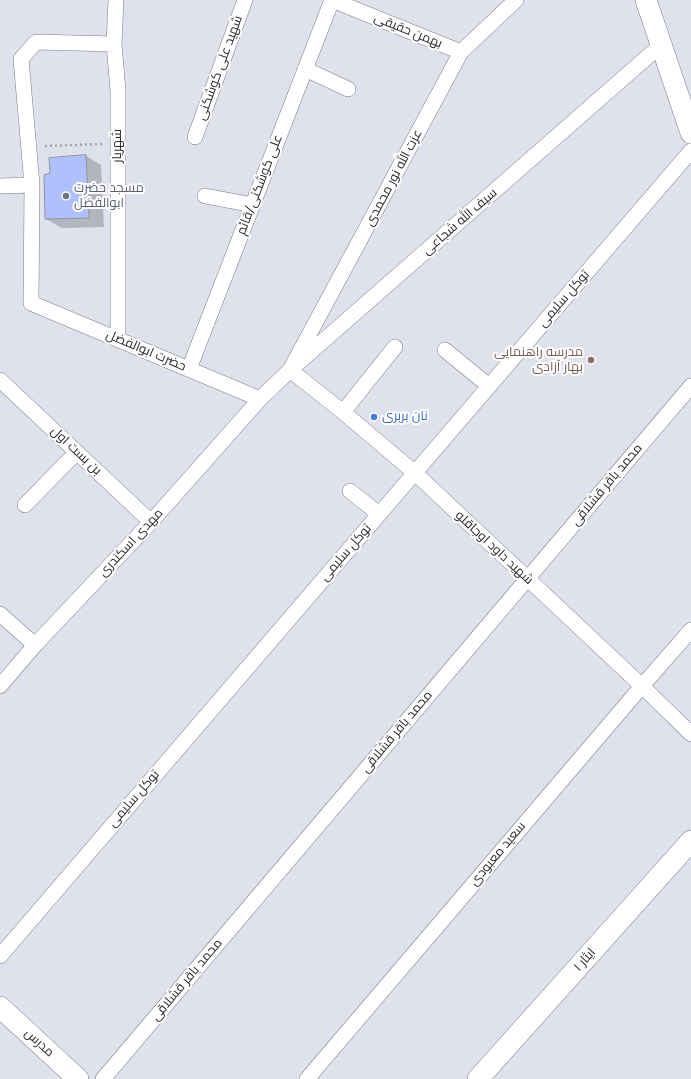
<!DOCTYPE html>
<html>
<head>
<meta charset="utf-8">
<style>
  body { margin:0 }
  canvas { display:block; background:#dfe2ec }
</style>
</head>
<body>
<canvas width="691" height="1079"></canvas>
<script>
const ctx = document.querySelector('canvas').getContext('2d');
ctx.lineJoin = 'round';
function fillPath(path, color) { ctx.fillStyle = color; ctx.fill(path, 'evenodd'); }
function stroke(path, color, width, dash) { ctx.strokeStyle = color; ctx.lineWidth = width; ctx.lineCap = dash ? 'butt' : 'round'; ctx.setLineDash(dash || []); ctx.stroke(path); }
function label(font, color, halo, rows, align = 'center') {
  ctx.font = font + ' "Varela Round",Cairo,sans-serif'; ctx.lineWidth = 4; ctx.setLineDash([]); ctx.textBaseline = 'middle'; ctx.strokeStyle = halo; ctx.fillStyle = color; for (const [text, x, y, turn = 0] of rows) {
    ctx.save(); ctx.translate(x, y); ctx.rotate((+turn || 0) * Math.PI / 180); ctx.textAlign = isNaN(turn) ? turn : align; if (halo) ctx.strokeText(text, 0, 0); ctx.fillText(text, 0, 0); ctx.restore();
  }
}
fillPath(new Path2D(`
  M86,156L101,165L104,227L62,228L46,219L51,174Z`), '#0003');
const building = new Path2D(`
  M86,155L89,218L45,219L44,175L50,173L49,158Z`);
fillPath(building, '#afc0fd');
stroke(building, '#90939c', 1);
const street = new Path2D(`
  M116,0L114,44L118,91V340
  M332,0L461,52
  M516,0L461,52L290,370L343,412L415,473L642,686L691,734
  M114,44L36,42L21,59L32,185L31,303L260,399
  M305,69L348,89
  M195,137L245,0
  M0,186L32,185
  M205,196L253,205
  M445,350L489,386
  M189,369L332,0
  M0,380L151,522
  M343,412L395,347
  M350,491L379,514
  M25,505L77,452
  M0,614L35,645
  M0,686L35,645L151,522L260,399L290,370L661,45
  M0,956L691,151
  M103,1079L691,386
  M307,1079L642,686L691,630`);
const secondary = new Path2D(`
  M646,0L691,133
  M0,1007L78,1079
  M478,1079L691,841`);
stroke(street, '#7a7d86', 16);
stroke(secondary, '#7a7d86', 22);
stroke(new Path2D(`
  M45,146L102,144`), '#a1a4ac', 2.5, [2, 3]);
stroke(street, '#fff', 15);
stroke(secondary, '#fff', 21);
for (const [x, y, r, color] of [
  [66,196,4,"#6b7280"],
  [591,360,4,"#8d6e63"],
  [374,417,4,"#3f7fe0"]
]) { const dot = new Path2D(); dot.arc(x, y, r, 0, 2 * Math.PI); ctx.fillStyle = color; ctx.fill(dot); stroke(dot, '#fff', 1.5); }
label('13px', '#292a2e', '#fff', [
  ["بهمن حقیقی",408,31,22],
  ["شهید علی کوشکنی",220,68,-70],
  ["شهریار",118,146,-90],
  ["عزت الله نور محمدی",394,178,-62],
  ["علی کوشکنی/قائم",260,185,-69],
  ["سیف الله شجاعی",460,222,-41],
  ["توکل سلیمی",564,299,-49],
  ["حضرت ابوالفضل",146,351,23],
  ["بن بست اول",76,451,43],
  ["محمد باقر قشلاقی",607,485,-50],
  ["مهدی اسکندری",131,543,-47],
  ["شهید داود اوجاقلو",494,548,43],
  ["توکل سلیمی",346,553,-49],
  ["محمد باقر قشلاقی",397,732,-50],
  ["توکل سلیمی",134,799,-49],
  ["سعید معبودی",498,854,-50],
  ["ایثار ۱",585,960,-48],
  ["محمد باقر قشلاقی",187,980,-50],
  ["مدرس",39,1043,43]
]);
label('13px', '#5b616d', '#fff', [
  ["مسجد حضرت",74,189],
  ["ابوالفضل",74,204]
], 'left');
label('13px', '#785e54', '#fff', [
  ["مدرسه راهنمایی",583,353],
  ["بهار آزادی",583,368]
], 'right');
label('13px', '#366cbe', '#fff', [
  ["نان بربری",382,417]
], 'left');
</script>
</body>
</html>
